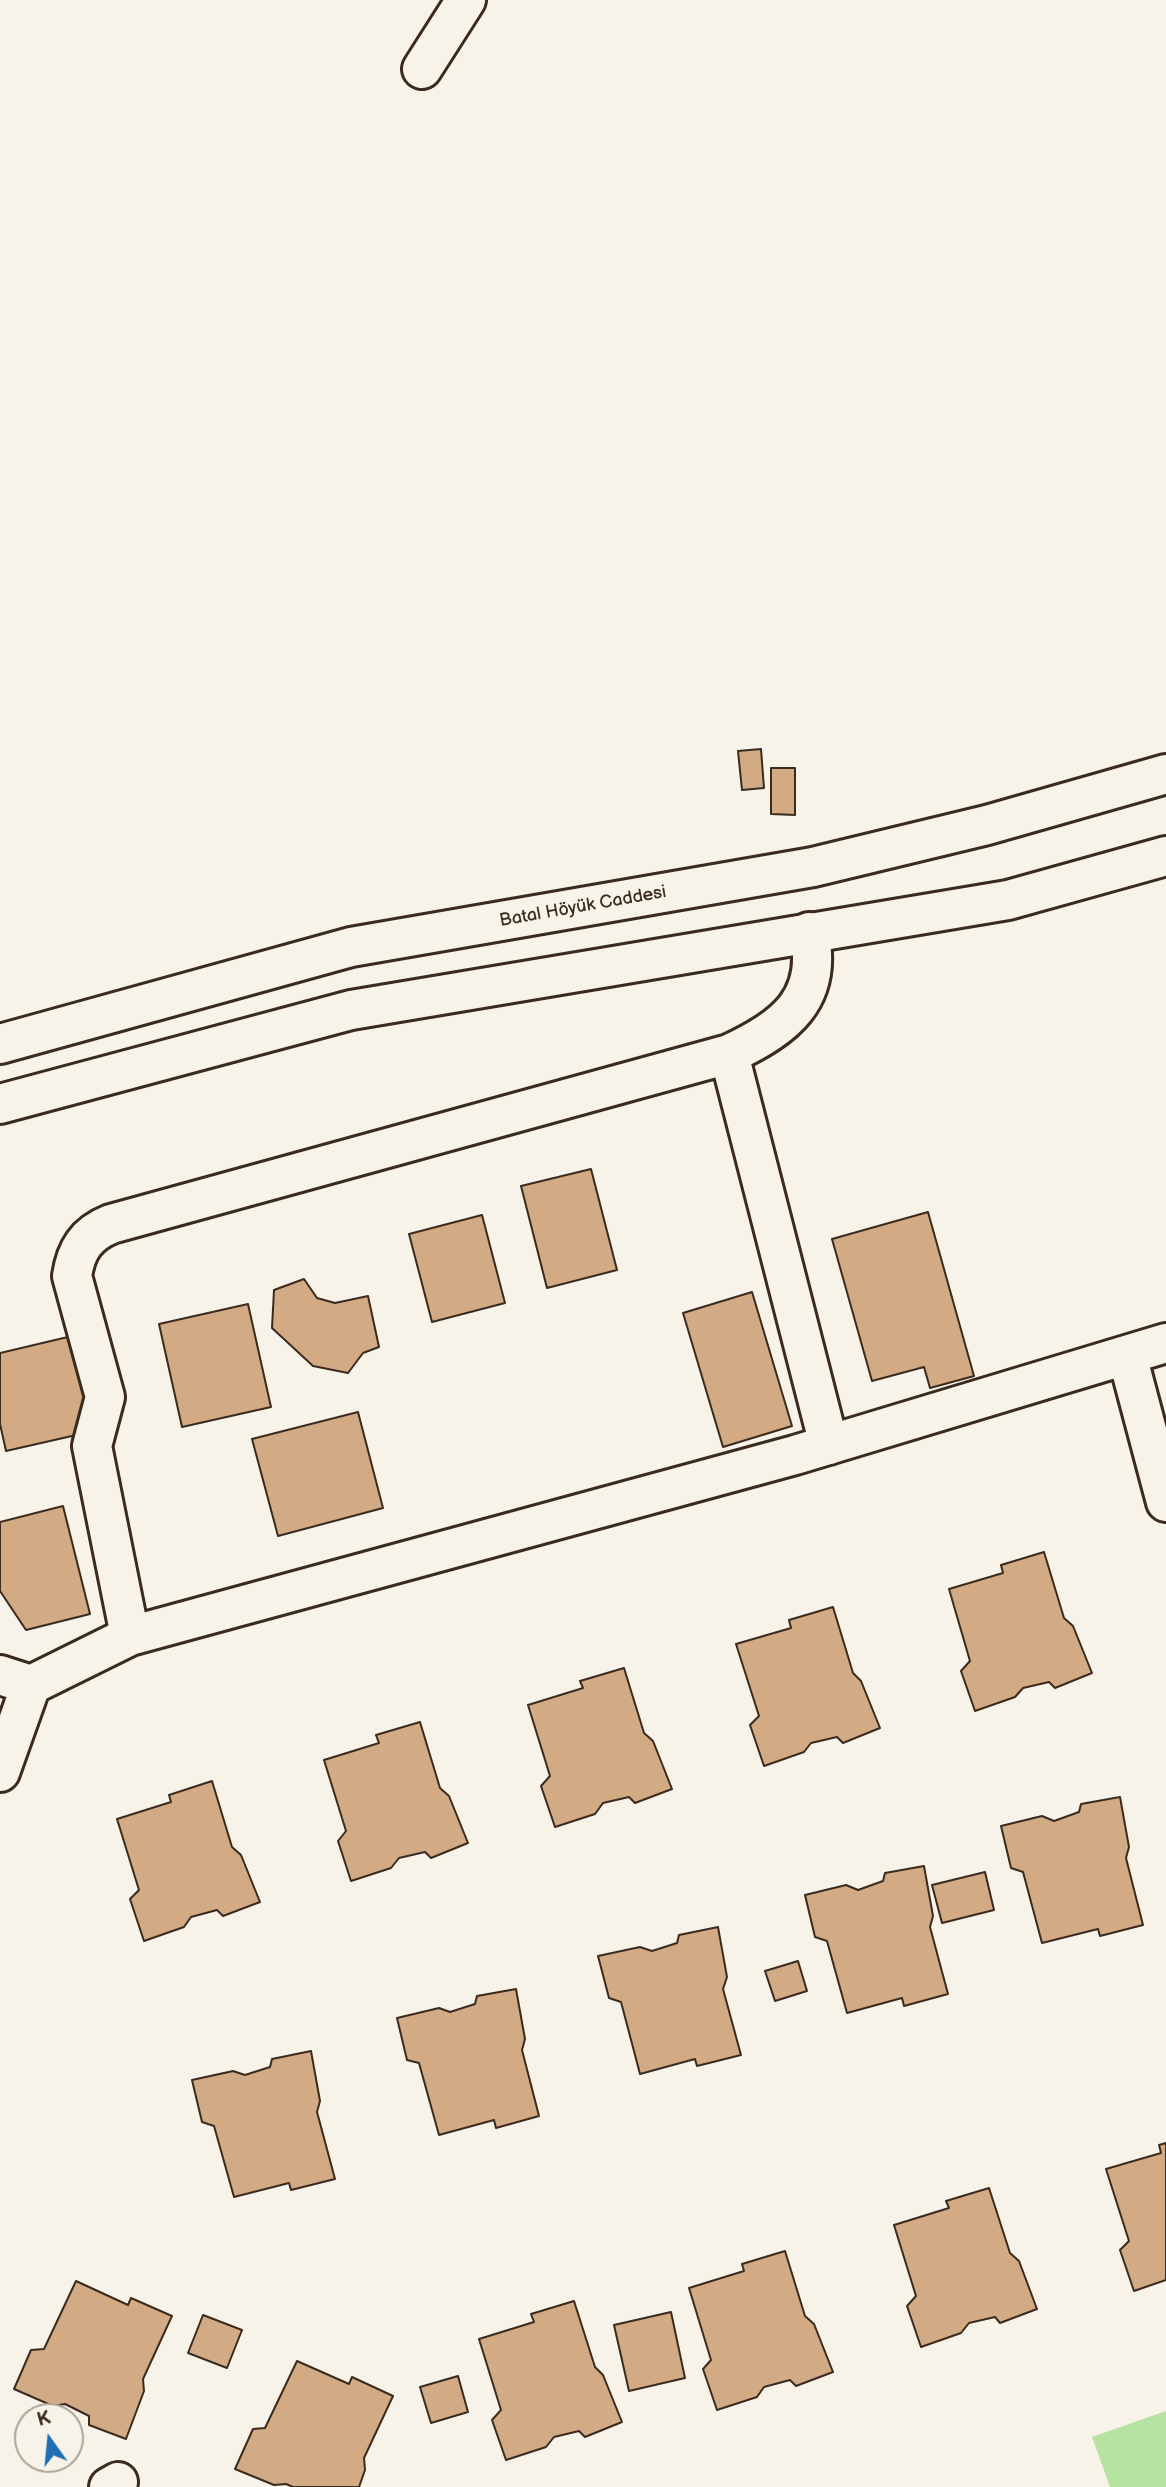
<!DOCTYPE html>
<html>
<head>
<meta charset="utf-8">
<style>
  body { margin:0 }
  #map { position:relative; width:1166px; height:2487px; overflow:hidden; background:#f7f3e8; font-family:"Balsamiq Sans",sans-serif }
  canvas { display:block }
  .north { position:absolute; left:14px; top:2403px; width:70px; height:70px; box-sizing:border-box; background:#f7f3e8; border:2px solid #aca397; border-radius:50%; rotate:345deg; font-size:19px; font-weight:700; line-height:28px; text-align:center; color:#3b2a1e }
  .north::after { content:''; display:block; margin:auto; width:24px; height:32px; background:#1f6fb2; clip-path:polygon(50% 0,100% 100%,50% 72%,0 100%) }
</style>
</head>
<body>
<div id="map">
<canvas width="1166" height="2487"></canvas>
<div class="north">K</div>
</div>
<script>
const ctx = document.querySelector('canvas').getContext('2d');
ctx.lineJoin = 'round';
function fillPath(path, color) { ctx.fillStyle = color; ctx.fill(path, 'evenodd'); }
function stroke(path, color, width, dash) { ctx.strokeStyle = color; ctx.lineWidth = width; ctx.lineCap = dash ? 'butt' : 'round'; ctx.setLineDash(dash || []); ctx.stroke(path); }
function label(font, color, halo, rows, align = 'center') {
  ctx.font = font + ' "Balsamiq Sans",sans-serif'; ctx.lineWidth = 5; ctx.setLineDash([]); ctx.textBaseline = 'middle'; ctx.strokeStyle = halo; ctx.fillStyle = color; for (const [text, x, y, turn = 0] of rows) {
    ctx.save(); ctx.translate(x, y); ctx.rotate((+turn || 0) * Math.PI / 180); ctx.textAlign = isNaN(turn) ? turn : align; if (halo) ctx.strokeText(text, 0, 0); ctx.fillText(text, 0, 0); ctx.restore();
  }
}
fillPath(new Path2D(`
  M1166,2411V2487H1110L1092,2437Z`), '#b6e3a1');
const building = new Path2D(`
  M761,749L764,788L742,790L738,751Z
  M771,768H795V815L771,814Z
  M591,1169L617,1270L547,1288L521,1186Z
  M928,1212L974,1376L930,1388L924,1367L872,1381L832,1239Z
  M482,1215L505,1303L432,1322L409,1234Z
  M304,1279L317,1298L335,1303L368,1296L379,1347L363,1353L348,1373L313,1366L272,1328L274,1290Z
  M752,1292L792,1426L723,1447L683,1313Z
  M248,1304L271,1407L182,1427L159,1324Z
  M72,1336L94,1431L6,1451L0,1424V1353Z
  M358,1412L383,1508L278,1536L252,1439Z
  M63,1506L90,1614L26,1630L0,1591V1522Z
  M1044,1552L1064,1618L1073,1626L1092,1673L1055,1688L1049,1682L1023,1688L1015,1697L975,1711L961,1671L970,1661L949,1589L1003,1573L1001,1565Z
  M833,1607L853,1673L861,1681L880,1728L843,1743L837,1737L811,1743L804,1752L764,1766L750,1725L759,1716L736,1644L791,1628L789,1620Z
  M624,1668L644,1733L653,1741L672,1789L635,1803L629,1797L603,1803L595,1814L555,1827L541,1786L550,1776L528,1705L583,1688L580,1681Z
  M420,1722L440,1788L449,1796L468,1843L431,1858L425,1852L399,1858L391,1868L351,1881L338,1841L346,1831L324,1760L379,1743L376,1735Z
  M212,1781L232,1847L241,1855L260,1902L223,1916L217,1910L191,1917L184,1927L144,1941L130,1899L139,1890L117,1819L171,1802L169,1795Z
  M1120,1797L1129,1847L1126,1858L1143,1925L1100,1936L1098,1929L1042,1943L1023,1872L1011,1868L1001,1826L1042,1816L1054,1821L1079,1812L1081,1804Z
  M924,1866L933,1916L930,1927L948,1994L904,2006L902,1998L847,2013L827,1941L815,1937L805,1895L846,1885L858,1890L883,1881L885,1873Z
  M985,1872L994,1910L942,1923L932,1885Z
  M718,1927L727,1977L723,1989L741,2055L697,2066L695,2059L640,2074L621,2002L609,1998L598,1956L640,1947L652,1951L677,1943L679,1935Z
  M798,1961L807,1991L775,2001L765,1971Z
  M516,1989L525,2039L522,2050L539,2116L496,2128L494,2120L439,2135L419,2063L407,2060L397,2018L439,2008L450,2012L475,2004L477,1996Z
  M311,2051L320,2101L317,2112L335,2179L291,2190L289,2183L234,2197L214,2126L202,2122L192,2080L233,2071L245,2075L270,2067L272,2059Z
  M1166,2143V2280L1134,2291L1120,2250L1129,2241L1106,2169L1161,2153L1159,2145Z
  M989,2188L1010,2253L1019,2261L1037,2309L1000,2323L995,2317L969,2323L961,2333L921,2347L907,2306L916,2296L894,2225L949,2208L946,2201Z
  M785,2251L805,2316L814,2324L833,2372L796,2386L790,2380L764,2387L757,2397L717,2410L703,2369L711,2360L689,2288L744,2271L742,2264Z
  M76,2281L128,2305L131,2298L172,2316L143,2379L144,2391L126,2439L89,2425V2416L65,2404L53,2406L14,2389L31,2350L44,2349Z
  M574,2301L595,2367L603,2375L622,2422L585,2437L579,2431L554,2437L546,2447L506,2460L492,2420L501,2410L479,2339L534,2322L531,2314Z
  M671,2312L685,2378L629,2391L614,2325Z
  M203,2315L242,2330L227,2368L188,2353Z
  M297,2361L349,2384L352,2377L393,2396L364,2458L365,2470L359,2487H293L286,2484L274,2485L235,2469L253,2429L265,2428Z
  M458,2376L468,2412L431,2423L420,2387Z`);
fillPath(building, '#d2aa84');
stroke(building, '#3b2a1e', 2);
const minor = new Path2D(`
  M422,69L466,0
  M729,1054L829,1445
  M1127,1355L1166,1502
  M130,1636L92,1446L105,1397L72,1276C76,1250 86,1234 111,1224L729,1054C784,1029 824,999 809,932
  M0,1675L31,1685
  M0,1772L31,1685L130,1636L795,1455L1166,1343
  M109,2487L118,2482`);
const major = new Path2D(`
  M0,1044L351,947L813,867L987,825L1166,774
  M0,1104L351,1010L1008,900L1166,856`);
stroke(minor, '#3b2a1e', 44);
stroke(major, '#3b2a1e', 44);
stroke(minor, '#f7f3e8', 38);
stroke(major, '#f7f3e8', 38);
label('18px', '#3b2a1e', '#f7f3e8', [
  ["Batal Höyük Caddesi",583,907,-10]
]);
</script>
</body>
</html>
